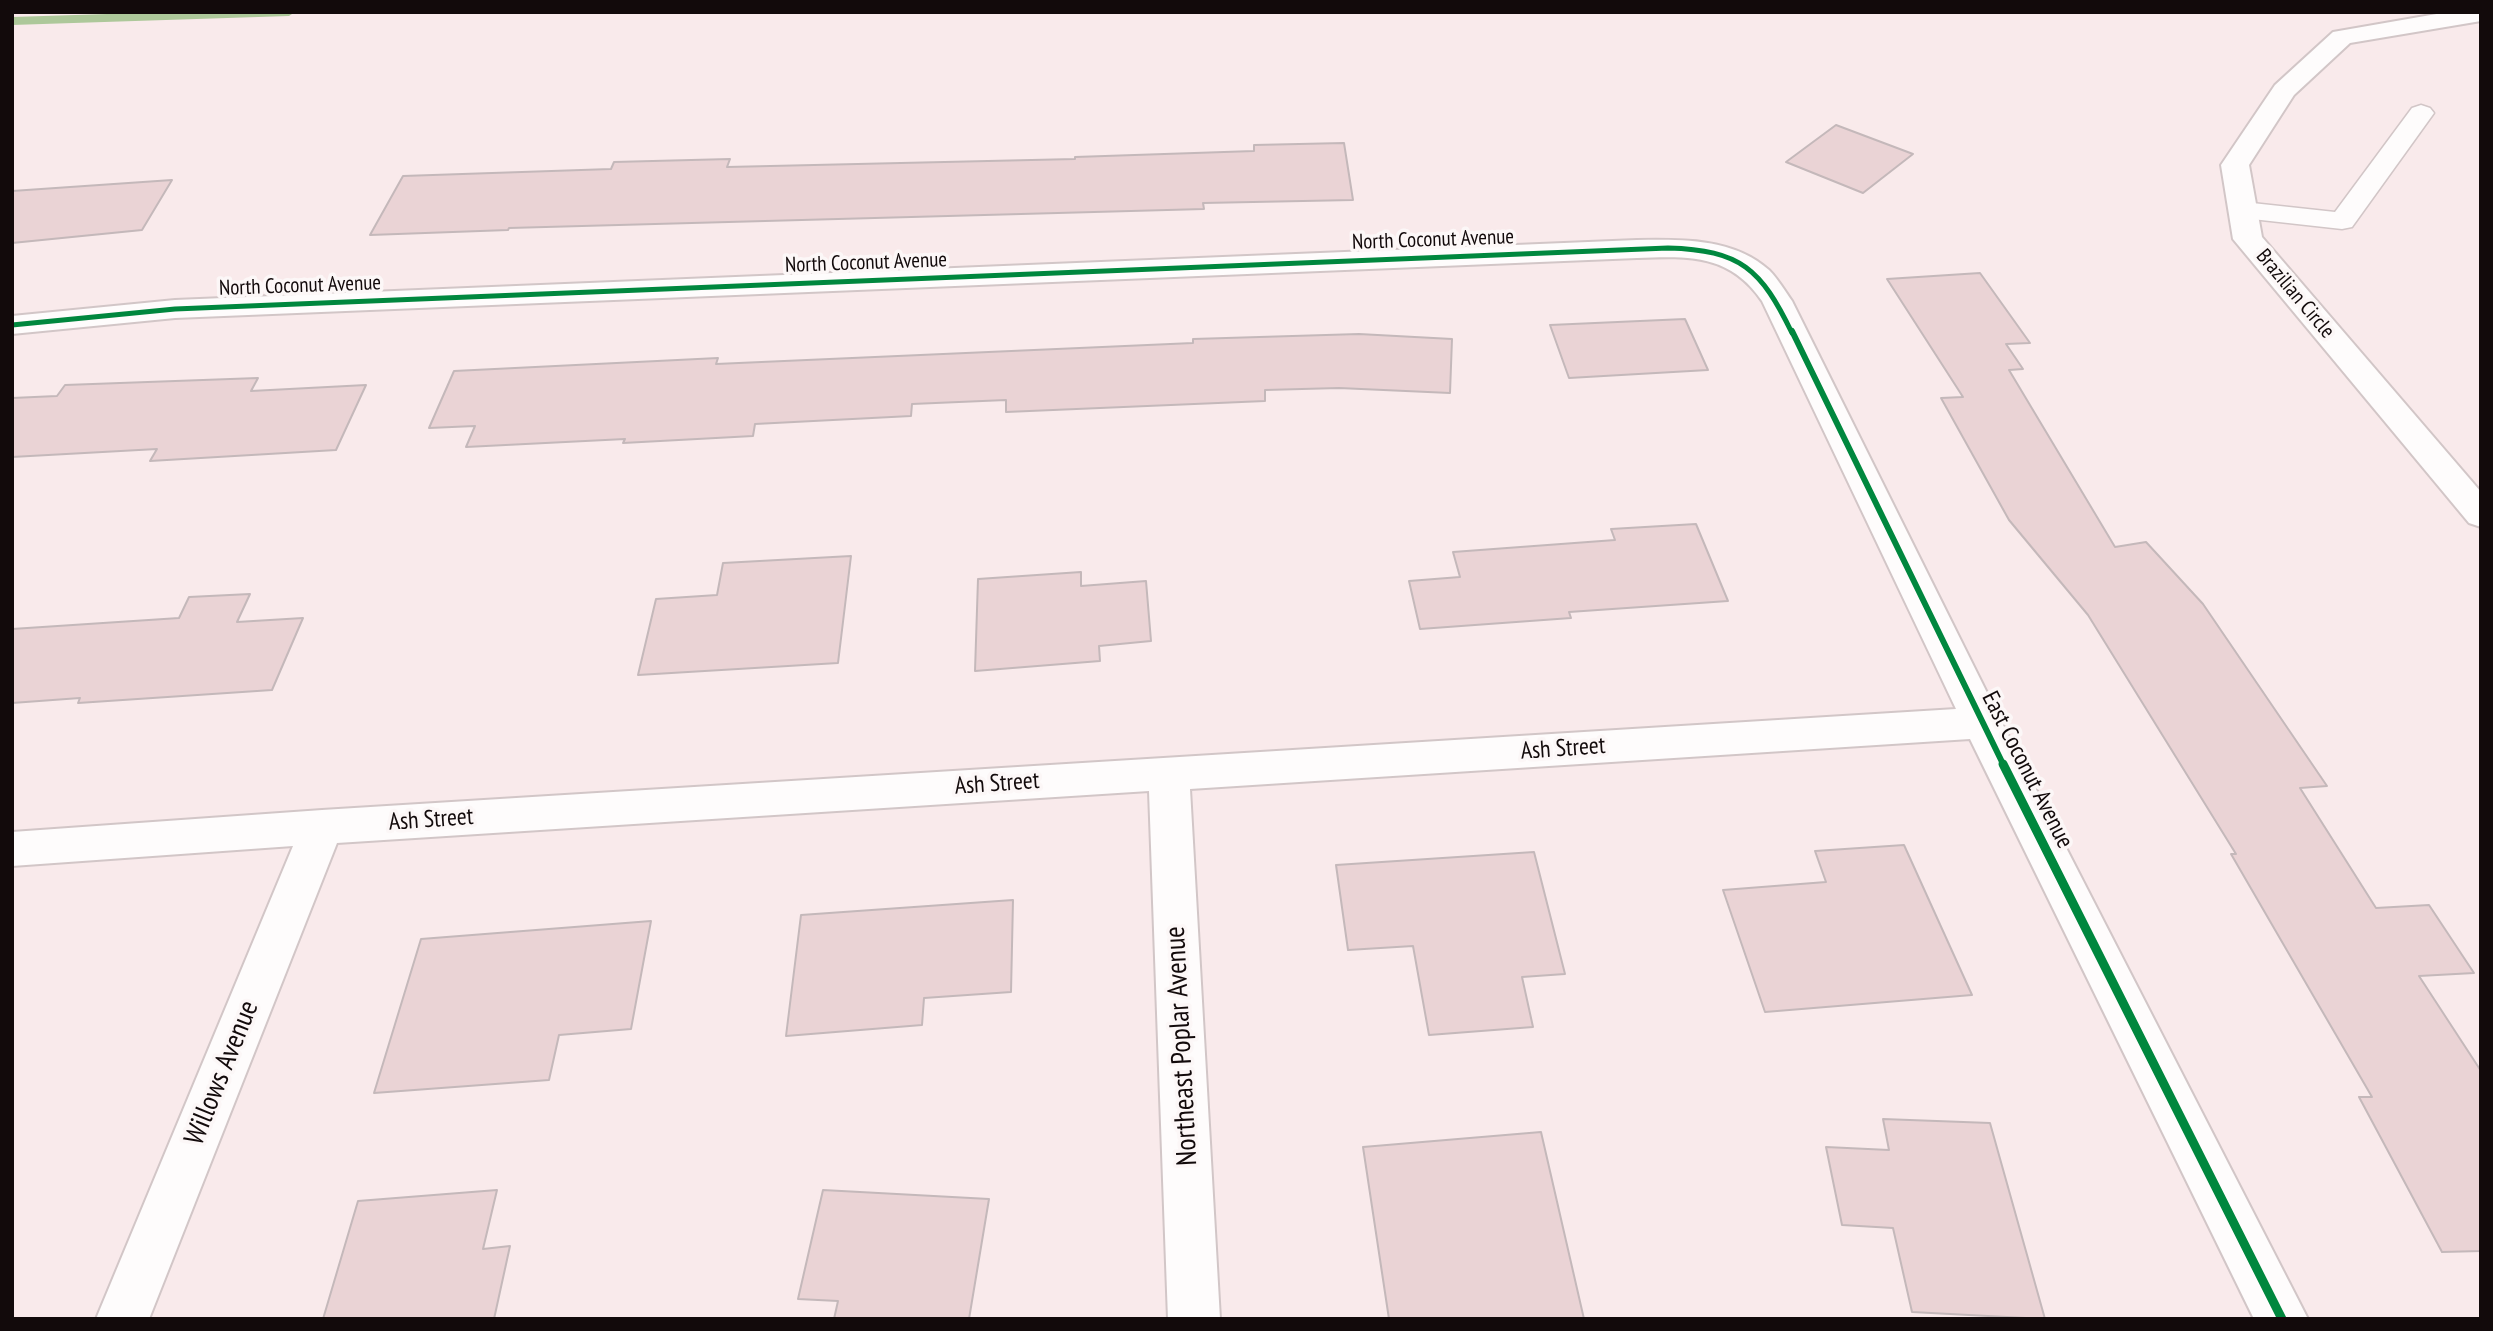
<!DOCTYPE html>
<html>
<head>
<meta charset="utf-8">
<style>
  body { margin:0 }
  #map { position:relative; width:2493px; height:1331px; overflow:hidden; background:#f9eaeb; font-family:"PT Sans Narrow",sans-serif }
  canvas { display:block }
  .frame { position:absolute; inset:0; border:14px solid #120a0b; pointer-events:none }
</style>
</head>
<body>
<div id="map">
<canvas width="2493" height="1331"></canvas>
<div class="frame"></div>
</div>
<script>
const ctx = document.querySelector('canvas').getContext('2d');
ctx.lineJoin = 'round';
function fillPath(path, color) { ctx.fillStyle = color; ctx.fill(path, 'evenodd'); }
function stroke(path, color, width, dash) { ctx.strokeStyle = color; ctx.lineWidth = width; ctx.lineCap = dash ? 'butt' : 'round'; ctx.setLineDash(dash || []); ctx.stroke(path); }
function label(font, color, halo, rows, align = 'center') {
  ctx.font = font + ' "PT Sans Narrow",sans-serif'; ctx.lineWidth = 7; ctx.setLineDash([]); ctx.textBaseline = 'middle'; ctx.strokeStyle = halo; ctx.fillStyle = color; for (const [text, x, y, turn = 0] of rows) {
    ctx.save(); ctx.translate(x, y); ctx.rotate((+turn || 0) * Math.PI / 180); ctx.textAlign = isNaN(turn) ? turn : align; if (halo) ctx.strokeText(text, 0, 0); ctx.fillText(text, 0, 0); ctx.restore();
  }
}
fillPath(new Path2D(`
  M170,12H295L289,16L12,25V17Z`), '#adc89a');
const building = new Path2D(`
  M1836,125L1913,154L1863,193L1786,162Z
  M1344,143L1353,200L1203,203L1204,209L509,228L508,230L370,235L403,176L611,169L614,162L730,159L727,167L1075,159V157L1254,151V145Z
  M172,180L142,230L12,243V191Z
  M1980,273L2030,343L2006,344L2023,369L2009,370L2115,547L2146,542L2203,604L2327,786L2300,788L2376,908L2429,905L2474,973L2419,976L2481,1071V1251L2442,1252L2359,1097H2372L2231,854H2236L2088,615L2009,520L1941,398L1963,397L1887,279Z
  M1685,319L1708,370L1569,378L1550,325Z
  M1359,334L1452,339L1450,393L1339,388L1265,390V401L1006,412V400L912,404L911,416L755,424L753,436L623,443L625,439L466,447L475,426L429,428L454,371L718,358L716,364L1193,343V339Z
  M258,378L251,391L366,385L336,450L150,461L157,449L12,457V398L57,396L65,385Z
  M1696,524L1728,601L1569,612L1571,618L1420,629L1409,581L1460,577L1453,552L1615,540L1611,529Z
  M851,556L838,663L638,675L656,599L717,595L723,563Z
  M1081,572V586L1146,581L1151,641L1099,646L1100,661L975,671L978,579Z
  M250,594L237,622L303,618L272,690L78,703L80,698L12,703V629L179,618L189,597Z
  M1904,845L1972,995L1765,1012L1723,890L1826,882L1815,851Z
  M1534,852L1565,974L1522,977L1533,1027L1429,1035L1413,946L1348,950L1336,865Z
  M1013,900L1011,992L924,998L922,1025L786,1036L801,915Z
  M651,921L631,1029L559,1035L549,1080L374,1093L421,939Z
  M1883,1119L1990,1123L2045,1319L1912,1312L1893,1228L1842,1225L1826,1147L1889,1150Z
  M1541,1132L1584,1319H1389L1363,1147Z
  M497,1190L483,1249L510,1246L494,1319H323L358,1201Z
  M823,1190L989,1199L969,1319H834L838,1301L798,1299Z`);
fillPath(building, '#ead3d5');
stroke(building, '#c4b8ba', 2);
const lane = new Path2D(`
  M2421,105L2430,108L2434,113L2352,227L2342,229L2243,218L2233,216L2229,210L2233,204L2243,202L2335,212L2412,108Z`);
const street = new Path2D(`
  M2448,12H2481V21L2350,43L2294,95L2249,165L2262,237L2481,492V527L2469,523L2238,245L2233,239L2221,165L2275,85L2333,32Z
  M1637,240C1681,239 1734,238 1769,270C1778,279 1785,291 1792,301L2002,723L2308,1319H2254L1970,739L1190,789L1220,1319H1168L1149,791L337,843L149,1319H96L293,846L12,866V832L322,810L1956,709L1762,301C1730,254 1689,256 1637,258L175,318L12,334V316L175,300Z`);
stroke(lane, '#d2c6c7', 3);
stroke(street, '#d2c6c7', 4);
fillPath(lane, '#fefcfc');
fillPath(street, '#fefcfc');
stroke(new Path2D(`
  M12,325L175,309L1668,248C1741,250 1761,269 1792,333`), '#00873e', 5);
stroke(new Path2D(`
  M1792,331L2004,766`), '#00873e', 6);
stroke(new Path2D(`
  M2003,764L2282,1319`), '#00873e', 9);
label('21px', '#120a0b', '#fcf7f7', [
  ["North Coconut Avenue",1433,240,-2],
  ["North Coconut Avenue",866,263,-2],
  ["North Coconut Avenue",300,286,-2],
  ["Brazilian Circle",2295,294,50]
]);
label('24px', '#120a0b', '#fcf7f7', [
  ["Ash Street",1563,749,-4],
  ["East Coconut Avenue",2027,770,63],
  ["Ash Street",997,784,-4],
  ["Ash Street",431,820,-4]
]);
label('28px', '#120a0b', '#fcf7f7', [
  ["Northeast Poplar Avenue",1182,1046,-93],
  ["Willows Avenue",222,1073,-68]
]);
</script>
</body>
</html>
